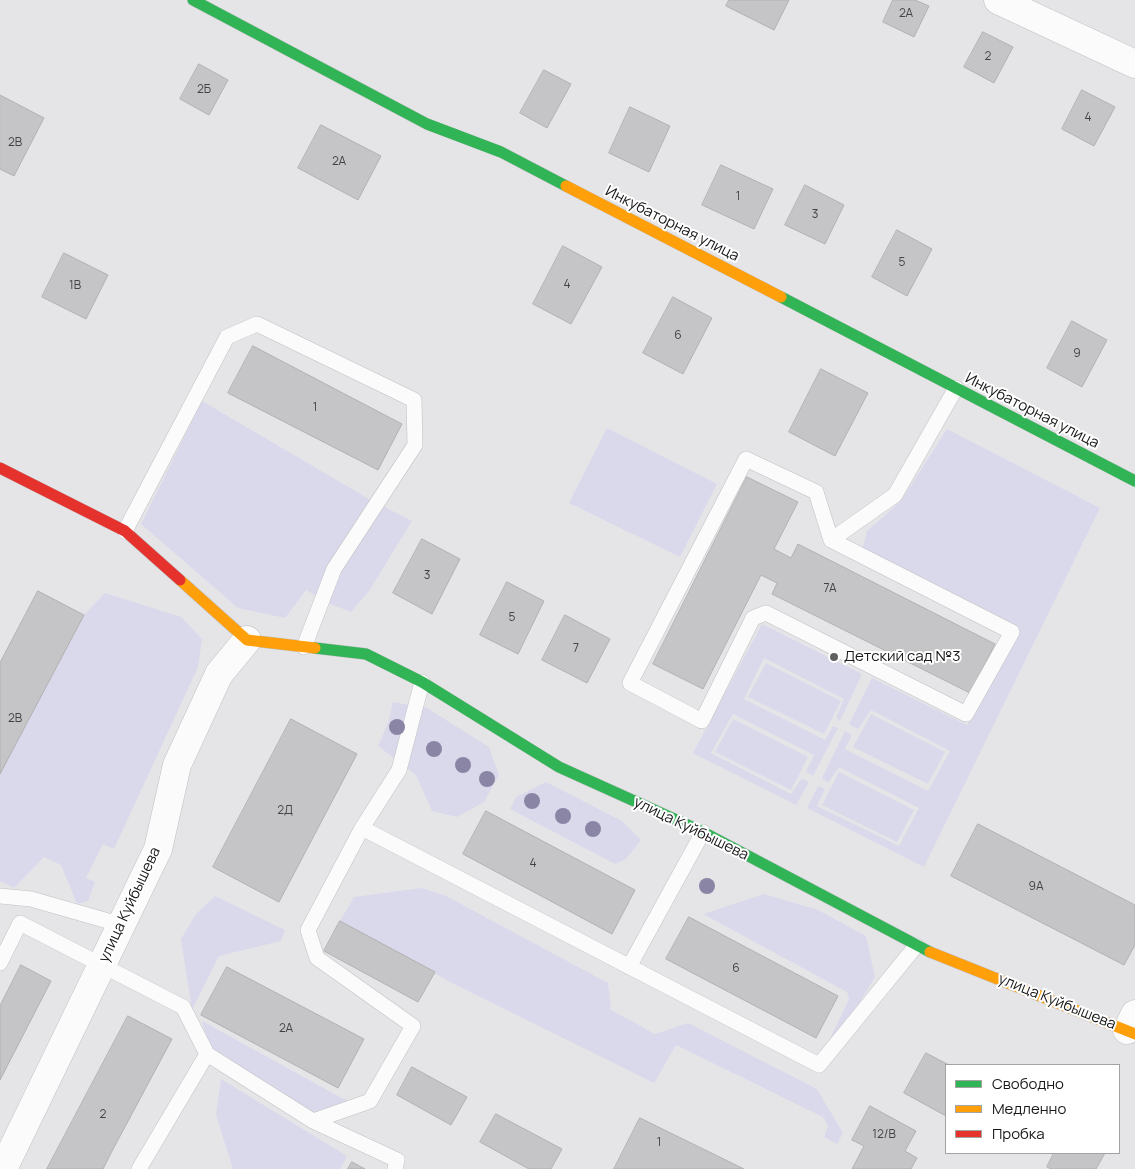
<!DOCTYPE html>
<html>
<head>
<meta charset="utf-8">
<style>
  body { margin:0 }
  #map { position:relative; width:1135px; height:1169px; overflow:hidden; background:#e5e5e8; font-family:Manrope,sans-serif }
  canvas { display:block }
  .legend { position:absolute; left:945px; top:1064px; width:175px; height:90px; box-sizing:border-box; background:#fff; border:1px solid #a3a3a3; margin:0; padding:6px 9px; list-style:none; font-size:15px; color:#181819 }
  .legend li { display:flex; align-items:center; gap:10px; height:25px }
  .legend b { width:25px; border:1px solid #a3a3a3 }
</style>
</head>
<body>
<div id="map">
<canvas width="1135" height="1169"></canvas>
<ul class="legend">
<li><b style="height:6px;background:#30b455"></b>Свободно</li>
<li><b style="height:6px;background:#ff9f0a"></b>Медленно</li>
<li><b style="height:6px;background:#e5322d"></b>Пробка</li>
</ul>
</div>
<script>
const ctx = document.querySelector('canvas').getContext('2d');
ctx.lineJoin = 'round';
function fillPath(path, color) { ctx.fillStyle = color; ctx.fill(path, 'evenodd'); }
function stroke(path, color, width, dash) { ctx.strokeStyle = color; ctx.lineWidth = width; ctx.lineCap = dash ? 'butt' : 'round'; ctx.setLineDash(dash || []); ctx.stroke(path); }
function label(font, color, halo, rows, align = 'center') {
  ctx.font = font + ' Manrope,sans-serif'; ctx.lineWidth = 4; ctx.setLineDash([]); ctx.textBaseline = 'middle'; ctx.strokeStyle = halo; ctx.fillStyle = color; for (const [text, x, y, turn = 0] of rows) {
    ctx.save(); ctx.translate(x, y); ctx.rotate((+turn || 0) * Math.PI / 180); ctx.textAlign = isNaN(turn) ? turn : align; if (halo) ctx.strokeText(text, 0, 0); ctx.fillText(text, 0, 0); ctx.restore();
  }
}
fillPath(new Path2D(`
  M202,401L369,499L412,521L369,591L351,612L328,603L306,590L285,618L238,608L141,524Z
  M607,428L717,484L680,557L569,503Z
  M947,429L1100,508L924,867L807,808L818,786L825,789L817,806L899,846L919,808L839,767L828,783L822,778L845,731L852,735L845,749L928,791L950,751L871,710L858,729L849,724L872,678L967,725L1017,630L862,550L867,531L901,501Z
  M105,593L181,617L202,639L198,667L114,849L103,844L86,878L95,882L88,901L77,904L61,865L44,857L14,888L0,881V774L84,615Z
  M762,624L862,674L840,721L836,718L844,699L764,658L744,699L825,740L833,726L838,728L813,776L806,772L814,755L733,714L711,753L791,794L802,778L809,782L796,805L693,753Z
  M766,663L841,701L824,734L748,697Z
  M393,702L427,708L489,747L499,775L484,802L457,817L432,811L416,775L378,746L388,723Z
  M871,714L945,752L928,784L853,747Z
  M733,719L808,757L791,790L715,752Z
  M839,772L914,810L897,842L822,805Z
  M546,782L622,821L641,840L626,859L615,864L510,809L516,797Z
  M422,888L446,896L608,983L611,1010L655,1034L688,1023L817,1089L843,1133L837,1144L824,1137L828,1126L823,1117L676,1045L654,1083L452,983L340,921L354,897Z
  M764,894L818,910L866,936L875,977L858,1005L828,1043L849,999L847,992L703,914Z
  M215,896L285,930L281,941L219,956L192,1010L181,939L196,914Z
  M202,1021L349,1102L313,1115L210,1048Z
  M221,1079L347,1156L340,1169H233L216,1115Z`), '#dad9ec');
const building = new Path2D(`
  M729,0H789L774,30L726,6Z
  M893,0H915L929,6L914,37L883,22Z
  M983,32L1013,47L994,83L964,67Z
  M199,64L228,80L209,115L180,99Z
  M544,70L571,84L547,128L520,113Z
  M1082,90L1115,107L1094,146L1062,129Z
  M0,95L44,118L14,176L0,169Z
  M630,107L670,126L649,172L609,153Z
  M321,125L381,156L358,200L298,168Z
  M721,165L773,189L754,229L702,205Z
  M805,185L844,205L825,244L785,225Z
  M897,230L932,249L907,296L872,277Z
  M563,246L602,267L571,324L533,304Z
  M64,253L108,275L86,319L42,297Z
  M673,297L712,318L683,374L643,353Z
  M1072,321L1107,340L1082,387L1047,368Z
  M253,346L402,424L378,470L228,393Z
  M821,369L868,393L835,456L789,432Z
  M747,477L798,502L774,549L791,558L798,544L995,644L970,693L772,594L777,583L761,575L703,689L653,664Z
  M422,539L460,559L432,614L393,593Z
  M507,582L544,601L518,654L480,635Z
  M38,591L84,615L0,774V663Z
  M565,615L610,639L587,683L542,660Z
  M291,719L357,754L279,902L213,867Z
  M486,811L635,890L612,934L463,854Z
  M978,824L1135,905V945L1124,965L951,876Z
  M689,917L838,996L816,1038L666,959Z
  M340,921L435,972L418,1002L324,951Z
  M21,965L51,981L0,1080V1006Z
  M227,967L364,1039L338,1088L201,1015Z
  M128,1016L172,1039L111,1153L103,1169H47Z
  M926,1053L949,1065H946V1116L904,1093Z
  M412,1067L467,1097L451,1125L397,1095Z
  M870,1106L916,1131L905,1151L917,1158L911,1169H852L864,1146L852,1140Z
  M496,1114L562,1149L551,1169H529L480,1142Z
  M640,1118L744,1169H614Z
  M1054,1153H1105L1096,1169H1051L1047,1167Z
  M352,1162L365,1169H348Z`);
fillPath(building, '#c5c5c8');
stroke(building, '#b1b1b3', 1);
const lane = new Path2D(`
  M746,459L816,492L831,540L1012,632L966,714L766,613L753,618L702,721L630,683Z
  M125,531L227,337L257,324L414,400L415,445L334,569L304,647
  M831,540L895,495L956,388
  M362,828L819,1065L916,946
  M0,896L31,899L122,925
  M0,963L20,923L183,1007L207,1054L313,1121L370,1101L413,1026L317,958L308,930L362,828L399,770L422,682
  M629,967L703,832
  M313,1121L397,1160L395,1169
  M139,1169L207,1054`);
const street = new Path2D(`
  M998,0L1135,64
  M1127,1030L1135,1014
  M3,1169L158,849L177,765L219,674L247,640`);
const fast = new Path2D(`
  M193,0L427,124L501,152L566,186
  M781,297L1135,481
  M315,648L366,654L422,682L559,767L703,832L930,952`);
const slow = new Path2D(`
  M566,186L781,297
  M180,580L247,640L315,648
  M930,952L1135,1034`);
const jam = new Path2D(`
  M0,468L125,531L180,580`);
stroke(lane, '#c0c0c3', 16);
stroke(street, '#c0c0c3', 29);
stroke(fast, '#c0c0c3', 12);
stroke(slow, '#c0c0c3', 12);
stroke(jam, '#c0c0c3', 12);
stroke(lane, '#fbfbfc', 15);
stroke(street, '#fbfbfc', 28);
stroke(fast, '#30b455', 11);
stroke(slow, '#ff9f0a', 11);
stroke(jam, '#e5322d', 11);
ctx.fillStyle = '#8a85a4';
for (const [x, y] of [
  [397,727],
  [434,749],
  [463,765],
  [487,779],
  [532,801],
  [563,816],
  [593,829],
  [707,886]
]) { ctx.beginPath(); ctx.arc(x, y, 8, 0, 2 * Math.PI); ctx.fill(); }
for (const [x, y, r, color] of [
  [834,657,5,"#606061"]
]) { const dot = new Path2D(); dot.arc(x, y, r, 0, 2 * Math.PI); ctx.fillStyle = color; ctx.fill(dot); stroke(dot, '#fff', 2); }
label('12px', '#434345', null, [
  ["2А",906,14],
  ["2",988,57],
  ["2Б",204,90],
  ["4",1088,118],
  ["2В",15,143],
  ["2А",339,162],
  ["1",738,197],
  ["3",815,215],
  ["5",902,263],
  ["4",567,285],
  ["1В",75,286],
  ["6",678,336],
  ["9",1077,354],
  ["1",315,408],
  ["3",427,576],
  ["7А",830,589],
  ["5",512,618],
  ["7",576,649],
  ["2В",15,719],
  ["2Д",285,811],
  ["4",533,864],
  ["9А",1036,887],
  ["6",736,969],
  ["2А",286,1029],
  ["2",103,1115],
  ["12/В",884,1135],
  ["1",659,1143]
]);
label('15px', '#181819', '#fff', [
  ["Инкубаторная улица",672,224,27],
  ["Инкубаторная улица",1032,411,27],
  ["улица Куйбышева",691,829,26],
  ["улица Куйбышева",130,905,-65],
  ["улица Куйбышева",1057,1002,22]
]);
label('15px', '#181819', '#fff', [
  ["Детский сад №3",844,657]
], 'left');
</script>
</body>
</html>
